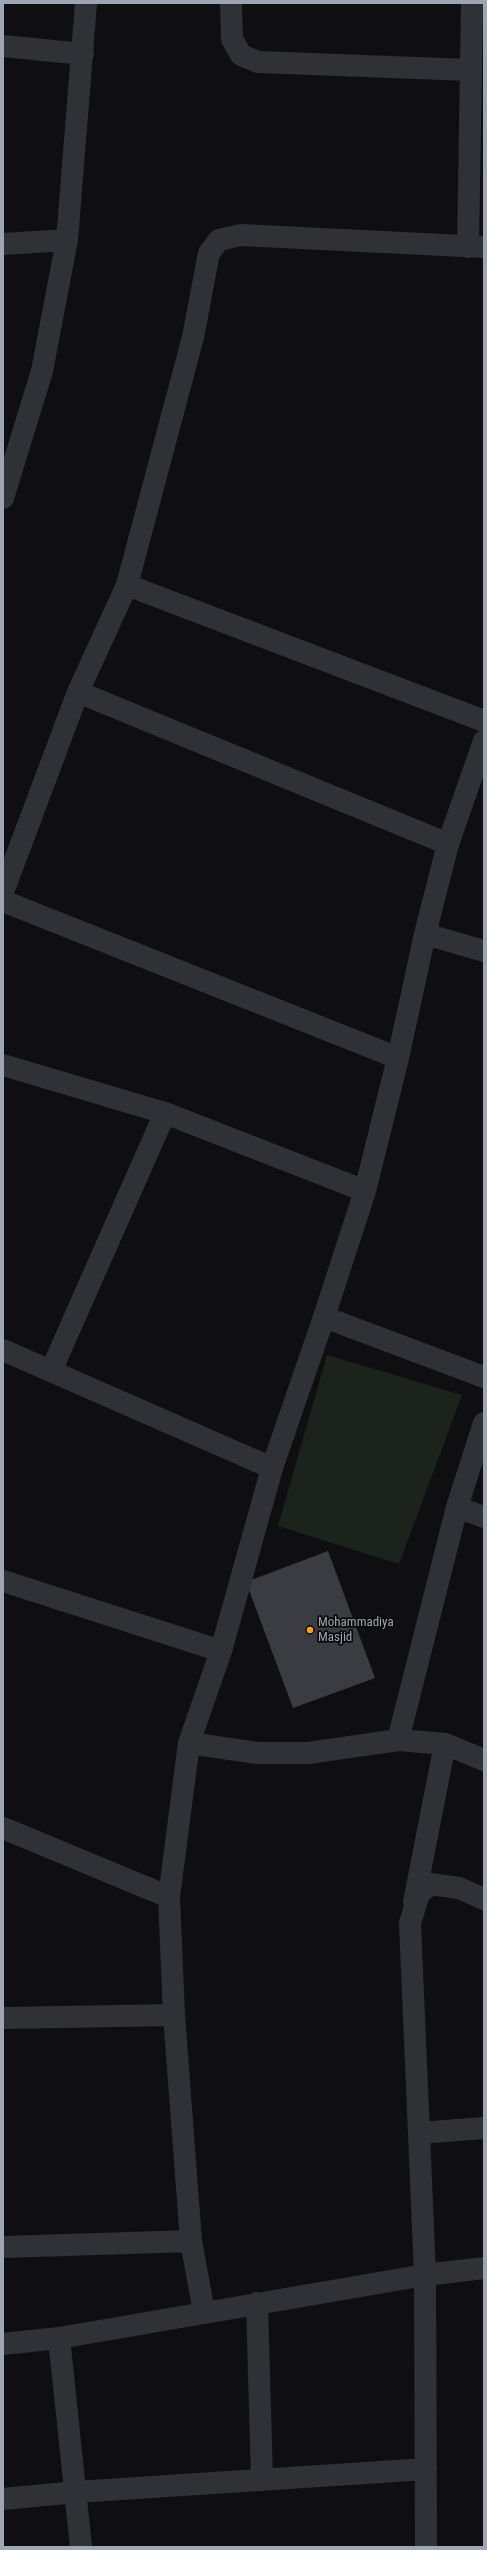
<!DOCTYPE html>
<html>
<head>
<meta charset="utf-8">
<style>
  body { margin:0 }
  #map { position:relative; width:487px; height:2550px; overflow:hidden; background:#0f0f11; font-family:"Roboto Condensed",sans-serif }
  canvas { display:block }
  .frame { position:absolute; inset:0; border:4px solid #9ea6b3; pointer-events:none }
</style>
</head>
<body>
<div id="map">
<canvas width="487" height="2550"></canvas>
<div class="frame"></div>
</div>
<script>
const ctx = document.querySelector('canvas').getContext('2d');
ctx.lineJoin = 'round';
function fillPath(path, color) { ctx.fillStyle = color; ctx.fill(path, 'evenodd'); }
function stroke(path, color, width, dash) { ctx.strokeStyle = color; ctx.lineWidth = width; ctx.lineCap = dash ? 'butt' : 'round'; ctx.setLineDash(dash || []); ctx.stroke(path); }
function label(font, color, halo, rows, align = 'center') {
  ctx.font = font + ' "Roboto Condensed",sans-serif'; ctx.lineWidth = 3.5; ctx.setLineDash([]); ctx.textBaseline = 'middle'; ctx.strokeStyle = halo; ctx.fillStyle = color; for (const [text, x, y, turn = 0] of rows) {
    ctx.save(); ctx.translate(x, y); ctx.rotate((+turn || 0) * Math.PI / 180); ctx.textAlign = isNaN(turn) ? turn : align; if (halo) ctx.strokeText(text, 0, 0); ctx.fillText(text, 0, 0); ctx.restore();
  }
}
fillPath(new Path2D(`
  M327,1355L462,1395L399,1564L278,1526Z`), '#1b231c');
fillPath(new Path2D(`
  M328,1551L375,1678L293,1708L246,1582Z`), '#3b3c41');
stroke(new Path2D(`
  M231,3L232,39L241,55L258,62L470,70
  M3,46L83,54
  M3,244L67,240
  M468,247L472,3
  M3,498L42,371L67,240L86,3
  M127,585L484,721
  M78,692L448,844
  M3,892L78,692L127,585L193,337L209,253L219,240L241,235L484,247
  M3,901L398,1058
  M425,934L484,951
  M3,1065L165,1113L365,1191
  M324,1317L484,1377
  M3,1350L272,1468
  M51,1371L165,1113
  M457,1507L484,1517
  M3,1581L221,1651
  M398,1740L457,1507L484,1423
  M189,1743L257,1753H308L398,1740L445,1744L484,1760
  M3,1828L169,1897
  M414,1902L445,1744
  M3,2018L174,2015
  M419,2133L484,2128
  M3,2247L191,2241
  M257,2303L262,2480
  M204,2312L191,2241L174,2015L169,1897L189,1743L221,1651L272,1468L324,1317L365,1191L398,1058L425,934L448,844L484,741
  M59,2338L81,2547
  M3,2344L59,2338L425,2275L484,2268
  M3,2499L76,2492L426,2469
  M426,2547L425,2275L410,1923L419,1894L430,1884L459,1888L484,1899`), '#303136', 22);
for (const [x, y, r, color] of [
  [310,1630,4,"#ff9f18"]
]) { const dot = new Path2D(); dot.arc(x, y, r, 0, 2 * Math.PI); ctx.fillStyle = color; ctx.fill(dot); stroke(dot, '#0a0a0b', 1.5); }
label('13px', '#9ea6b3', '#0a0a0b', [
  ["Mohammadiya",318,1623],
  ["Masjid",318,1638]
], 'left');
</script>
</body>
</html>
